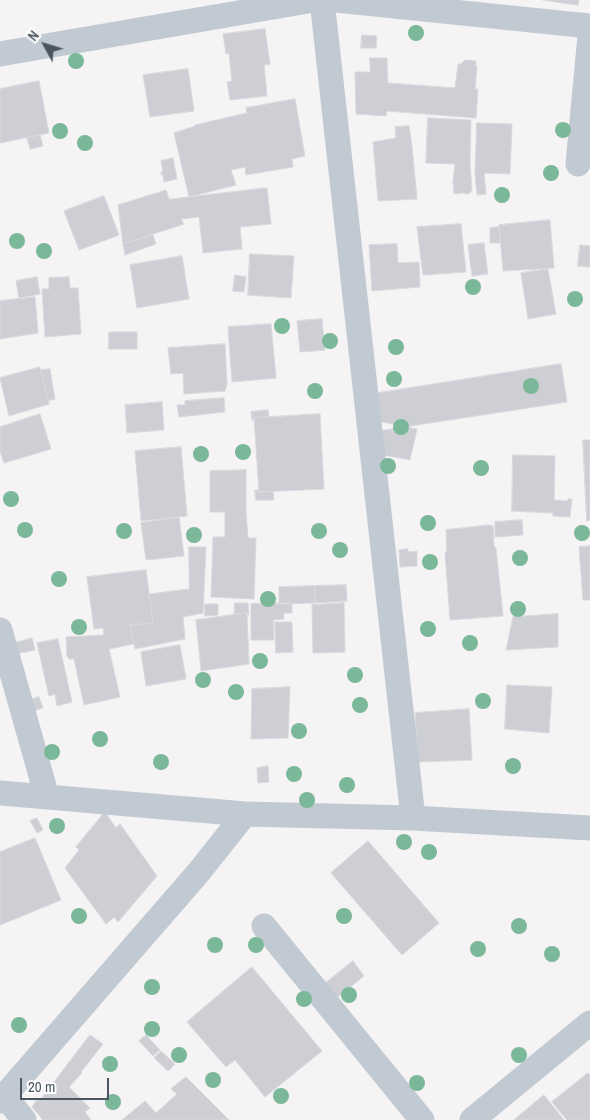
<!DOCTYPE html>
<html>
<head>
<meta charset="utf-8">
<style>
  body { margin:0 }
  #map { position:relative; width:590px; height:1120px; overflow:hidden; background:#f5f3f3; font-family:"Archivo Narrow",sans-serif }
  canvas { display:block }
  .north { position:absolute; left:20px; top:20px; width:50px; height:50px; -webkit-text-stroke:4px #fff; paint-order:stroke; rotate:309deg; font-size:14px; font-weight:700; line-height:20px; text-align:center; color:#4a5661 }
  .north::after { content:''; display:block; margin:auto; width:18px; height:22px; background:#4a5661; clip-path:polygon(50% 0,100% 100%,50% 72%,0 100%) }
  .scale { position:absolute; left:20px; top:1078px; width:89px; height:22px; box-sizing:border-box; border:2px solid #4a5661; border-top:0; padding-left:6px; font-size:15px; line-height:18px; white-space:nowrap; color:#4a5661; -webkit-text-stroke:4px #fff; paint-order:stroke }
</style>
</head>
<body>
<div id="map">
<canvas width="590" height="1120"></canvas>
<div class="north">N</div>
<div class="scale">20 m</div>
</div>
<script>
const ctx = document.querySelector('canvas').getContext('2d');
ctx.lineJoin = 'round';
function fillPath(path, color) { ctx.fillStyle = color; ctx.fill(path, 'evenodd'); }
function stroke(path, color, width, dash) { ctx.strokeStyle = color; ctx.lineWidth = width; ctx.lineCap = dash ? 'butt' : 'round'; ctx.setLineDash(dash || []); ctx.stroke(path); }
const building = new Path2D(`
  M543,0H579L578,5Z
  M265,29L270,64L264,65L267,96L230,100L227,82L232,81L229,53L226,54L223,34Z
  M362,35L377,36L376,48H361Z
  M370,58H387L388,83L455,88L458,64H461L465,60L476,61V66L477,67L475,89H478L476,118L387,111L386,116L356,114L355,72H370Z
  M188,69L194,111L150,117L143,75Z
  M39,81L49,133L0,143V89Z
  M295,99L305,156L292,159L293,167L246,175L245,167L231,170L236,185L189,197L174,133L195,126V125L247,113L246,108Z
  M428,118L471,120L470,163L472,190L469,194L462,193L454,194L453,182L455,164L426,163Z
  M477,123L512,124L510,174L484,173L486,194L477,195L475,173Z
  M409,126L412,146L417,199L378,201L373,142L396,138L395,127Z
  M40,135L43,146L30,149L27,138Z
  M173,158L177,179L164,182L163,175H161V172H163L161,161Z
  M267,188L271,224L240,227L242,249L203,253L199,217L181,219L184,224L123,244L118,205L166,190L169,199Z
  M104,196L119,235L79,250L64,211Z
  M550,220L554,268L503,271L499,225Z
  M461,224L466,272L423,275L417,227Z
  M499,227L500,243H490V228Z
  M153,235L156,244L125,255L123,244Z
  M484,243L488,274L472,276L468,245Z
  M397,244L398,263L419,262L420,287L372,291L369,245Z
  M580,245L590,246V267L578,266Z
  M250,254L294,256L291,298L248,295Z
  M182,256L189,299L137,308L130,265Z
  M548,269L556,314L528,319L521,273Z
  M235,275L246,277L244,292L233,291Z
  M37,277L40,294L19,298L16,281Z
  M69,277L70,288H78L81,334L45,337L42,289H49V278Z
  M35,297L38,333L0,339V301Z
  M322,319L325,350L300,352L297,321Z
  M271,324L276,378L232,382L228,327Z
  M109,332H137V349H109Z
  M225,344L227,384L225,391L184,394L183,373L171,374L168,348Z
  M561,364L567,402L378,431L372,394Z
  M40,367L49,404L9,416L0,378Z
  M50,369L55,399L48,401L41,370Z
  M224,398L225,412L179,417L177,405H185V401Z
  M162,402L164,430L127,433L125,405Z
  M268,410L269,417L254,418V420H252L251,412Z
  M40,414L51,449L4,463L0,451V427Z
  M320,414L324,489L259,492L254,418Z
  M368,419L417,429L410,460L362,451Z
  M583,440H590V520L587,521Z
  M181,447L187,516L141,521L135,451Z
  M513,455L555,456L554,500L567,501L568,499H572L570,517L553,516V513L512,511Z
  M246,470V512L248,538H256L254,599L211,597L213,537H225V512H210V471Z
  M255,490H258L259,492L273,491L274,500H256Z
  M179,517L184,556L146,560L141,523Z
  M522,520L523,535L495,537V522Z
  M489,525L493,526L494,547L496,548L503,616L450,620L445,552H447L446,530Z
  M590,546V600H583L579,547Z
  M189,547H206L203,613L183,617L185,639L135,649L130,625L153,623L149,594L189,589Z
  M408,549V552L417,551V566L400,567L399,550Z
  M146,570L153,623L130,625L134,644L109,649L120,697L84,705L74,659H69L67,656L66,637L104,635L103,628L94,629L87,577Z
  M346,585L347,601L315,603V586Z
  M315,586V603L279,604V587Z
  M235,603H248L249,615L247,613L234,615Z
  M292,603V613H284V619L273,620L274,640H251V604Z
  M344,603L345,652L313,653L312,605Z
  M205,604H218V615L205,616Z
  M247,613L249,664L201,671L196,620Z
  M558,614V647L506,650L513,617Z
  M275,622H292L293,652L276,653Z
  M32,638L35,650L16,654L11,644Z
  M58,639L72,702L57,706L55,694L49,696L37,643Z
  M180,645L186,679L146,686L141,652Z
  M507,685L552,687L549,733L505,729Z
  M290,687L288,738L251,739L252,689Z
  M39,697L43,708L33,711L29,700Z
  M469,709L472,760L418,762L415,713Z
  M268,766L269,782L258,783L257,768Z
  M105,812L116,828L120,824L157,876L118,922L114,917L106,924L65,868L79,850L76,847Z
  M37,818L43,830L37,833L30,821Z
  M35,838L61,900L0,925V852Z
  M368,841L439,923L402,955L331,873Z
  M353,961L364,976L333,1001L322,986Z
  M252,967L322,1051L265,1097L235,1060L226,1067L187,1022Z
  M90,1035L103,1044L81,1072L82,1073L69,1087L90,1108L85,1112L91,1120H43L32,1107L38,1098L40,1100Z
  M146,1035L160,1050L153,1056L139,1041Z
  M161,1051L175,1064L168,1071L154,1058Z
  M588,1073L590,1075V1120H567L552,1102Z
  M186,1077L229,1120H122L145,1101L156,1113L177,1094L171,1089Z
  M544,1095L564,1120H514Z`);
fillPath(building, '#cdcfd5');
stroke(building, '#d7d9de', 1);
stroke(new Path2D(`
  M322,0L413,818
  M336,0L590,26
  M0,54L314,0
  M578,164L590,36
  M0,630L47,797
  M0,793L245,814L413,818L590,828
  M264,926L422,1120
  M5,1096L24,1120
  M0,1101L198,873L245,814
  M472,1120L590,1023`), '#c1cad2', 25);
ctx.fillStyle = '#7bb799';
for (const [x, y] of [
  [416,33],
  [76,61],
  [563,130],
  [60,131],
  [85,143],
  [551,173],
  [502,195],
  [17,241],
  [44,251],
  [473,287],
  [575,299],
  [282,326],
  [330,341],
  [396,347],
  [394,379],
  [531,386],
  [315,391],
  [401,427],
  [243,452],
  [201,454],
  [388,466],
  [481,468],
  [11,499],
  [428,523],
  [25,530],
  [124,531],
  [319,531],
  [582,533],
  [194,535],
  [340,550],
  [520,558],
  [430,562],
  [59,579],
  [268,599],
  [518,609],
  [79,627],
  [428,629],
  [470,643],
  [260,661],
  [355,675],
  [203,680],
  [236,692],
  [483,701],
  [360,705],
  [299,731],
  [100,739],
  [52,752],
  [161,762],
  [513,766],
  [294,774],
  [347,785],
  [307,800],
  [57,826],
  [404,842],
  [429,852],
  [79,916],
  [344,916],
  [519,926],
  [215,945],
  [256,945],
  [478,949],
  [552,954],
  [152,987],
  [349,995],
  [304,999],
  [19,1025],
  [152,1029],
  [179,1055],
  [519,1055],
  [110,1064],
  [213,1080],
  [417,1083],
  [281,1096],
  [113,1102]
]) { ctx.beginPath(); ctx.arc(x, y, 8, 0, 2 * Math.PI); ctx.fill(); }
</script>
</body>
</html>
